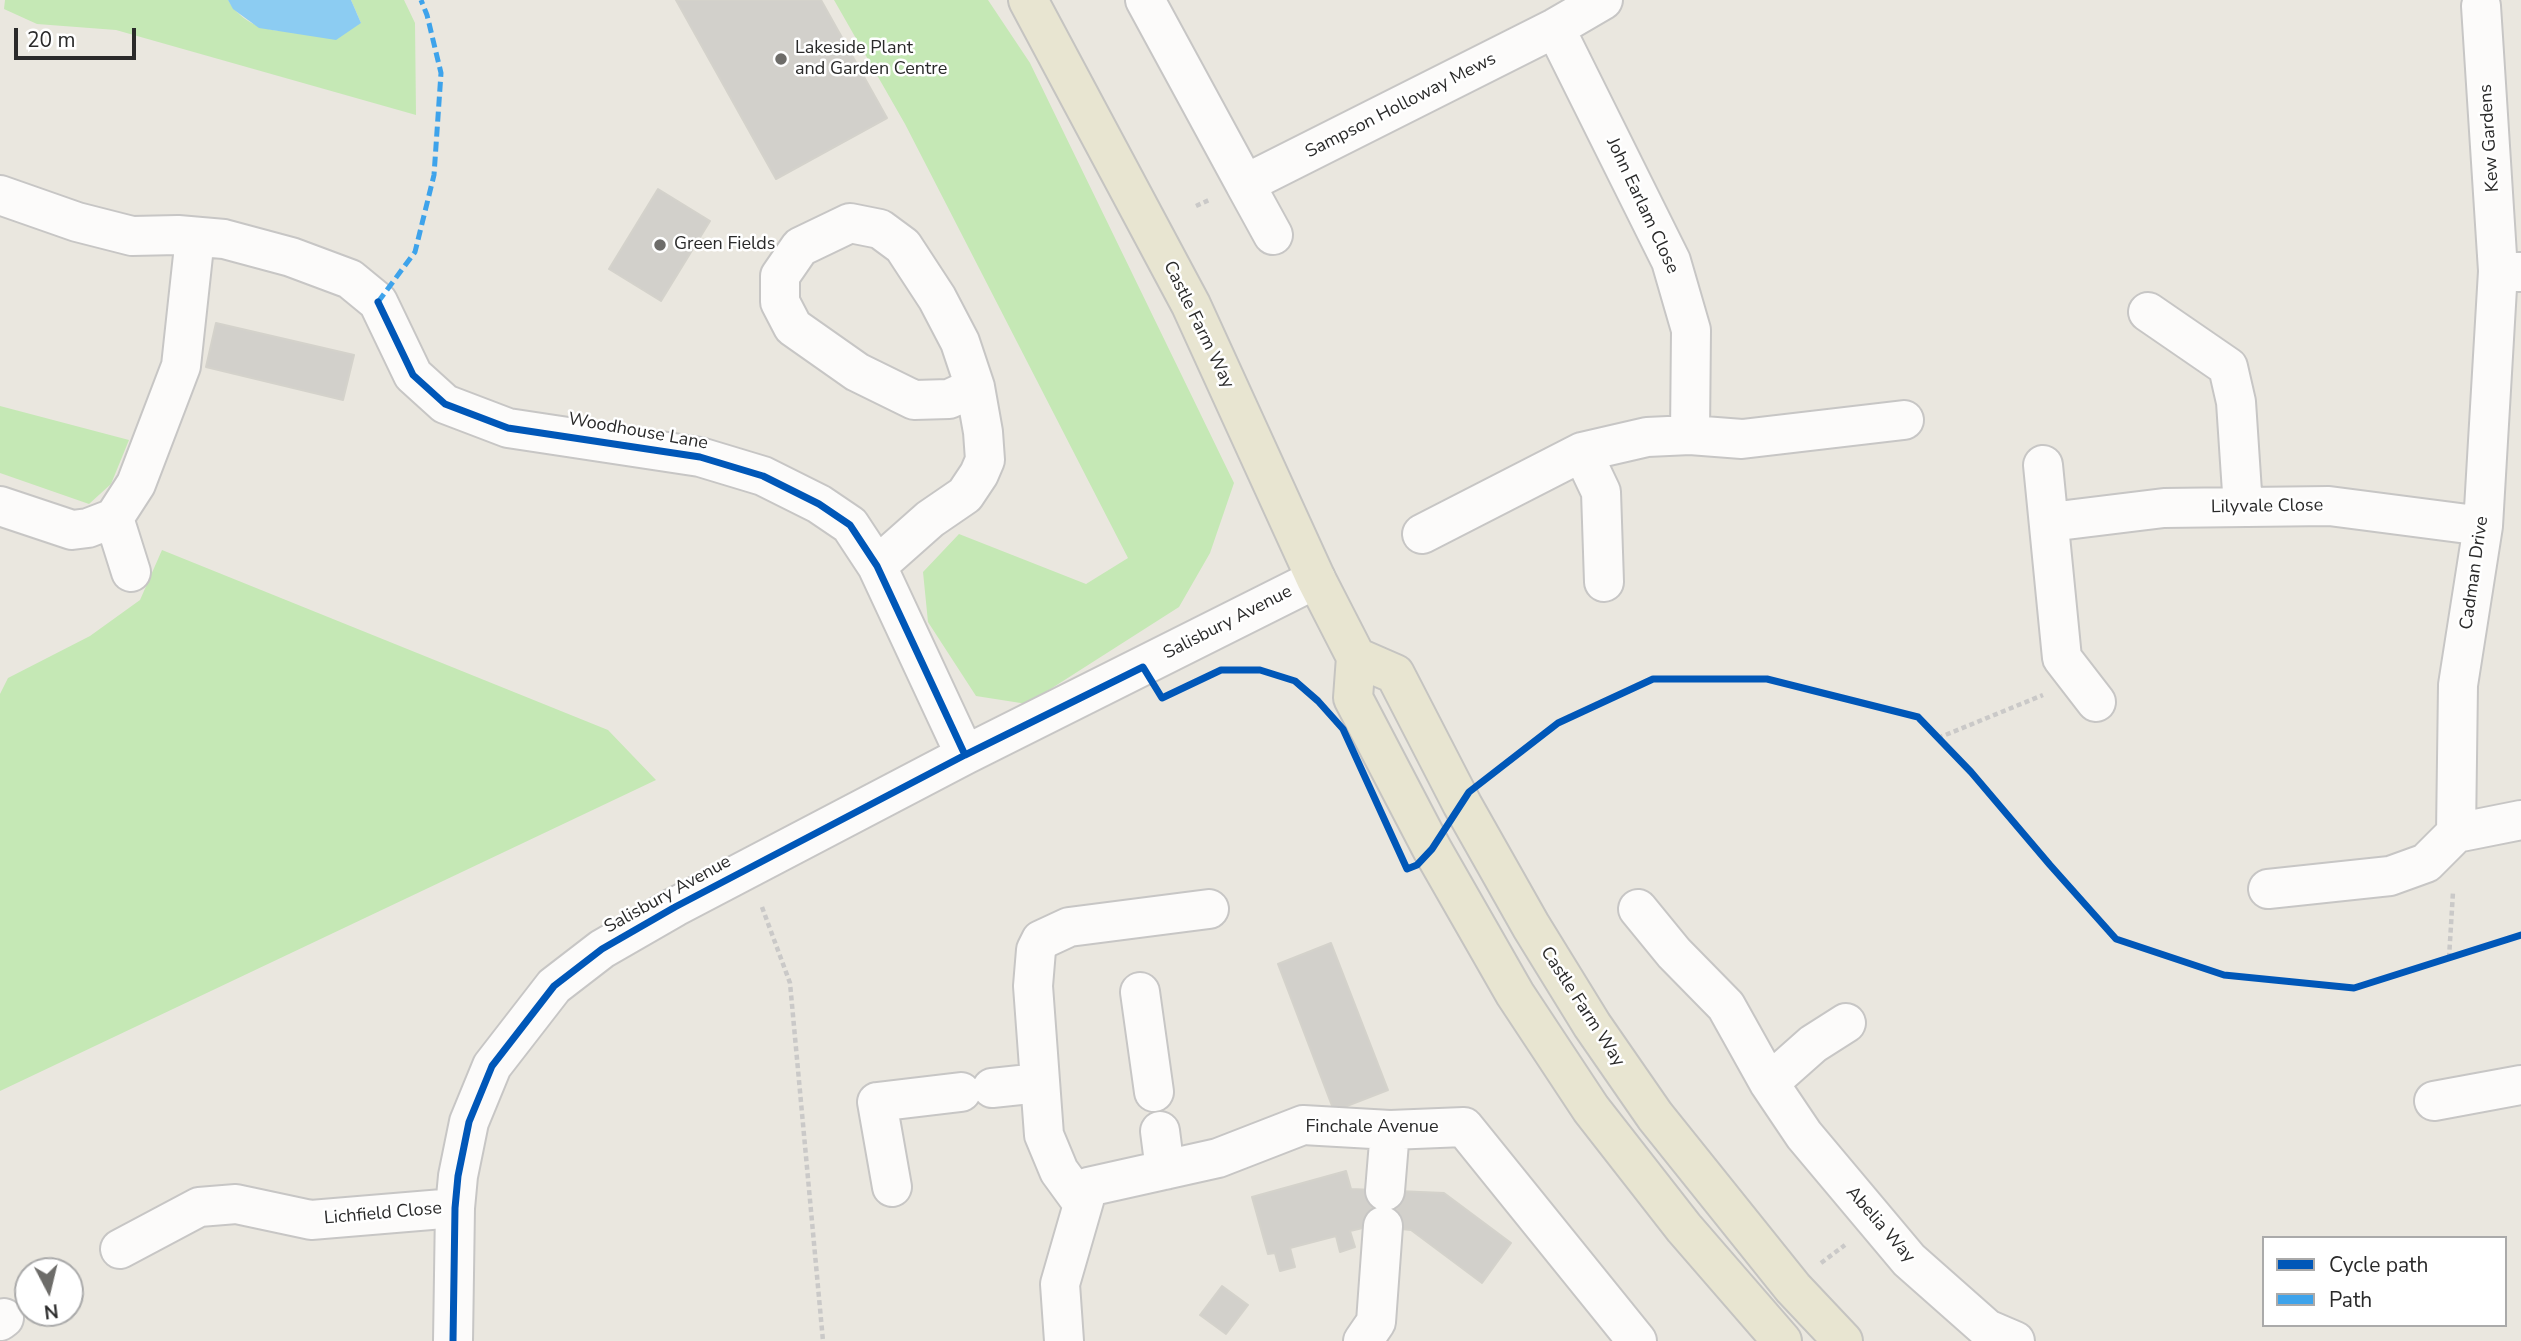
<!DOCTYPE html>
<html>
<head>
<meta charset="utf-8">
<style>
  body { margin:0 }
  #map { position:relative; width:2521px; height:1341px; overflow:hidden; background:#eae7df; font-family:"Nunito Sans",sans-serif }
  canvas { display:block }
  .legend { position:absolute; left:2262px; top:1236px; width:245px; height:91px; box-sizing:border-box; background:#fff; border:2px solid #aaa; margin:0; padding:9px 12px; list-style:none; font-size:21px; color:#2a2a2a }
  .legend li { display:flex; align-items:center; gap:14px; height:35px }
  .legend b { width:35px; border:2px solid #aaa }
  .north { position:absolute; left:14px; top:1257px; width:70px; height:70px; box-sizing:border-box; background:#fff; border:2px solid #aaa; border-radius:50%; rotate:173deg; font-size:19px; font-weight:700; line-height:28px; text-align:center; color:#2a2a2a }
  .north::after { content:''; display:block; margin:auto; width:24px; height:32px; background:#6d6c69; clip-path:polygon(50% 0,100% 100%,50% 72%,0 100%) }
  .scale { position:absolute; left:14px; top:28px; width:122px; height:32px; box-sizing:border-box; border:4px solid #2a2a2a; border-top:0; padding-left:9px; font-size:21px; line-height:24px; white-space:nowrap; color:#2a2a2a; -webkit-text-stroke:5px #fff; paint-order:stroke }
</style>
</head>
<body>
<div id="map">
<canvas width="2521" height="1341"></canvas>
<ul class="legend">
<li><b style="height:9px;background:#0057b8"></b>Cycle path</li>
<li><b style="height:9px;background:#3ea3eb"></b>Path</li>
</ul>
<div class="north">N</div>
<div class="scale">20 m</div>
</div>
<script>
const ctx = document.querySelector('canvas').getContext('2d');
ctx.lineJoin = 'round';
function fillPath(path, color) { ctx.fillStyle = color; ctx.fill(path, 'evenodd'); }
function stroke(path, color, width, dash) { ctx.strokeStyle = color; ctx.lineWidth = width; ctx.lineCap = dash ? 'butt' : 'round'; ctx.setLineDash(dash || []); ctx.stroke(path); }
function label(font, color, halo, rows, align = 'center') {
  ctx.font = font + ' "Nunito Sans",sans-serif'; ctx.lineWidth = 5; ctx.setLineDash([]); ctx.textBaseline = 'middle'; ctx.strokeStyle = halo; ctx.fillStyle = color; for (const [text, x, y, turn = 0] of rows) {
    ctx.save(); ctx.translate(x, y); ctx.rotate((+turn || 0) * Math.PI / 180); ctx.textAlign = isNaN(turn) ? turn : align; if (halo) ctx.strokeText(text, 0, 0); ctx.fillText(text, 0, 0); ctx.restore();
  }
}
fillPath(new Path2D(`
  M5,0H228C256,47 316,29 361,23L351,0H404L415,23L416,115L116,30L37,24L4,9Z
  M834,0H988L1030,63L1234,483L1210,553L1179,607L1027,704L976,696L928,622L923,572L959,534L1086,584L1128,558L905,124Z
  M0,406L129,440L111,484L89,504L0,473Z
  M162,550L608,730L656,780L0,1091V694L8,678L90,636L140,600Z`), '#c5e8b5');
fillPath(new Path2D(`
  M228,0H351L361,23L336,40L259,28L233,9Z`), '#8cccf2');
const building = new Path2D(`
  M676,0H821L887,118L776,179Z
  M658,189L710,221L661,301L609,269Z
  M216,323L354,355L343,400L206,367Z
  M1331,943L1388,1090L1334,1111L1278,964Z
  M1346,1171L1351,1189L1444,1193L1511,1243L1482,1283L1411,1230L1371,1226L1350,1231L1355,1247L1340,1252L1336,1236L1290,1248L1295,1267L1280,1271L1275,1253L1268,1254L1252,1197Z
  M1222,1286L1248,1305L1226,1334L1200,1315Z`);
fillPath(building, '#d2d0cb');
stroke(building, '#d4d2cb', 2);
const minor = new Path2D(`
  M1145,0L1245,184L1555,28L1603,0
  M2481,6L2498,271
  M1245,184L1273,235
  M0,195L77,222L132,236L178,235L224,239L291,257L350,279L378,302L413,375L445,404L508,428L700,457L763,476L819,504L850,525L877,566L965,755
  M2148,312L2228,367L2236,402L2243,507
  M1690,435L1742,439L1904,420
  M1582,452L1601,492L1604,582
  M2043,465L2062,658L2096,702
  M0,506L72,530L88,528L114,518
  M2050,522L2164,508L2329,506L2483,526
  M1422,534L1582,452L1647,437L1690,435L1691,330L1671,261L1555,28
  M877,566L930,519L965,495L979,474L985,460L983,432L975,387L960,342L937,298L903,246L880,229L850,223L800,247L780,276V302L793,327L857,372L914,400L949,399L975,387
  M131,572L114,518L136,484L181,366L195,237
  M2456,833L2458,685L2483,526L2498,271L2521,272
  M2456,833L2521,820
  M2268,889L2390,876L2426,863L2456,833
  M1638,909L1674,953L1726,1006L1769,1083L1804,1135L1909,1260L1987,1329L2015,1341
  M1140,992L1154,1092
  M1769,1083L1813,1044L1846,1023
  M992,1088L1039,1083
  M2434,1101L2521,1085
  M1160,1131L1165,1170
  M892,1187L877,1102L961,1092
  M1385,1191L1390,1130
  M1083,1204L1059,1171L1044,1135L1033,986L1036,950L1041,940L1069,927L1209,909
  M120,1249L199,1207L236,1204L311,1220L455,1208
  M0,1321L4,1318
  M453,1341L455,1208L458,1176L469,1122L492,1066L554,986L602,949L675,907L965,755L1316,579
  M1064,1341L1060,1284L1088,1187L1218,1158L1303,1125L1390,1130L1464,1127L1637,1341
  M1363,1341L1376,1322L1383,1226`);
const major = new Path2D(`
  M1028,0L1191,305L1316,579L1356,657L1353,698L1432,849L1515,994L1591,1109L1684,1228L1782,1341
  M1356,657L1395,674L1462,804L1531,926L1592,1025L1655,1116L1793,1288L1843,1341`);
stroke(minor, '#c7c6c5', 42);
stroke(major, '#c5c4c1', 42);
stroke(new Path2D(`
  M1196,206L1209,200
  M1938,738L2043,695
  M762,907L790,983L823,1341
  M2449,958L2453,892
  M1821,1263L1845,1245`), '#cac9c8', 4.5, [5, 3.5]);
stroke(minor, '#fcfbfa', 38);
stroke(major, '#e8e5d1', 38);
stroke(new Path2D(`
  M378,302L415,252L434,175L441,73L427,15L421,0`), '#3ea3eb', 5, [10, 5]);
stroke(new Path2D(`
  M378,302L413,375L445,404L508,428L700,457L763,476L819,504L850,525L877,566L965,755
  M453,1341L455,1208L458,1176L469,1122L492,1066L554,986L602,949L675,907L965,755L1143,667L1162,698L1221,670H1260L1295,681L1318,701L1343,729L1407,869L1417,865L1432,849L1469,792L1558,723L1653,679H1767L1918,717L1971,772L2050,865L2116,939L2224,975L2354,988L2521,935`), '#0057b8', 7);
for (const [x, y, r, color] of [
  [781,59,7,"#6d6c69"],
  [660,245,7,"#6d6c69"]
]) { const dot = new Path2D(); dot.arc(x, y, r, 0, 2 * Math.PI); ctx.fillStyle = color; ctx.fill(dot); stroke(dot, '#fff', 2.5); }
label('18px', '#2a2a2a', '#fff', [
  ["Lakeside Plant",795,49],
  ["and Garden Centre",795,70],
  ["Green Fields",674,245]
], 'left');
label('18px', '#2a2a2a', '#fff', [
  ["Sampson Holloway Mews",1401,106,-27],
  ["Kew Gardens",2490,138,-94],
  ["John Earlam Close",1642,206,65],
  ["Castle Farm Way",1198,325,64],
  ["Woodhouse Lane",638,432,10],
  ["Lilyvale Close",2267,507,-1],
  ["Cadman Drive",2475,573,-82],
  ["Salisbury Avenue",1228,623,-27],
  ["Salisbury Avenue",668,895,-29],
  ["Castle Farm Way",1582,1007,57],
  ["Finchale Avenue",1372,1128],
  ["Lichfield Close",383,1214,-5],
  ["Abelia Way",1880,1225,49]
]);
</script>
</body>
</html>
